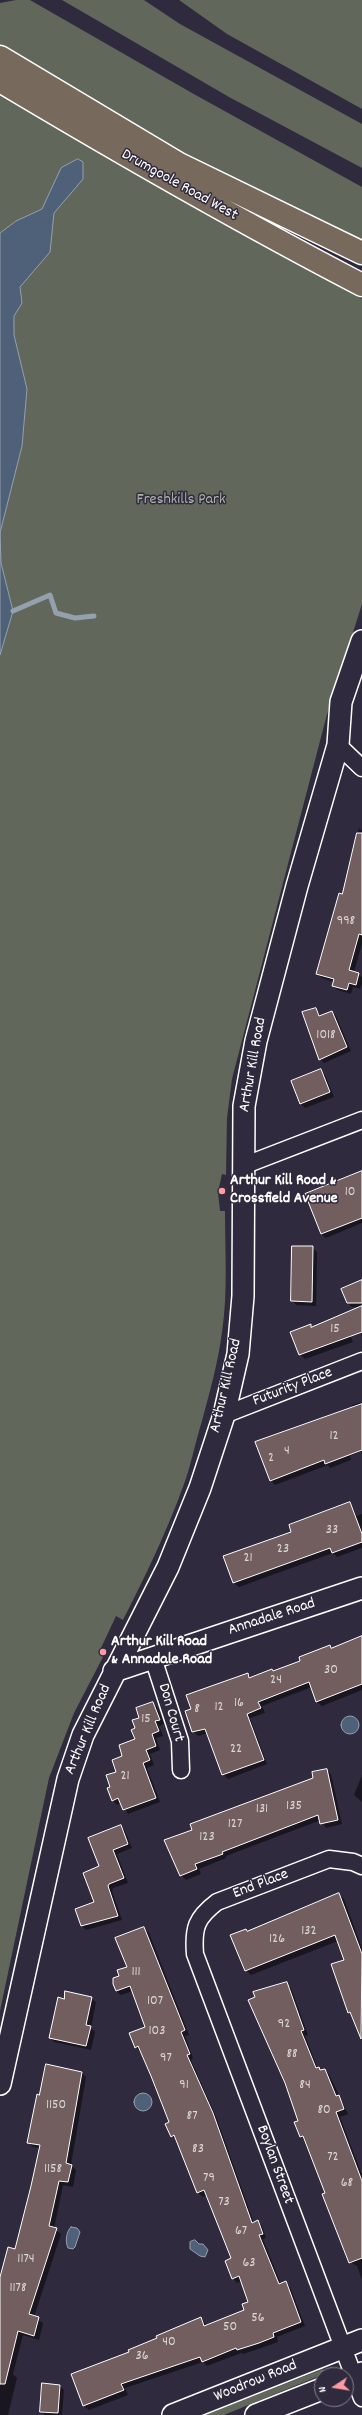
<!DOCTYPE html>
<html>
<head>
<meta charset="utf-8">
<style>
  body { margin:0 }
  #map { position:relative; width:362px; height:2415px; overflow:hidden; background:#2f2a3d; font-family:Dekko,sans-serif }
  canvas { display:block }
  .north { position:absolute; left:314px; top:2367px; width:40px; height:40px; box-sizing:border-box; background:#2f2a3d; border:1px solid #827f8b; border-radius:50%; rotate:258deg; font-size:11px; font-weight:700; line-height:16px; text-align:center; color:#fff }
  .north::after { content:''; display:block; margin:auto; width:14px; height:18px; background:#ff9aa2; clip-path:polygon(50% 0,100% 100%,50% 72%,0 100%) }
</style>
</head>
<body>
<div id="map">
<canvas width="362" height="2415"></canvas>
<div class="north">N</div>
</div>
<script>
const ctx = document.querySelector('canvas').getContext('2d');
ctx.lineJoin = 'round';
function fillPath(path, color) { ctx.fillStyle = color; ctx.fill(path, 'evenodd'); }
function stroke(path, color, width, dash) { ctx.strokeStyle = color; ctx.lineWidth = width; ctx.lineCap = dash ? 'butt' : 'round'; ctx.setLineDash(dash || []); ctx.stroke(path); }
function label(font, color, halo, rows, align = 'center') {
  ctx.font = font + ' Dekko,sans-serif'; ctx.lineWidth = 3; ctx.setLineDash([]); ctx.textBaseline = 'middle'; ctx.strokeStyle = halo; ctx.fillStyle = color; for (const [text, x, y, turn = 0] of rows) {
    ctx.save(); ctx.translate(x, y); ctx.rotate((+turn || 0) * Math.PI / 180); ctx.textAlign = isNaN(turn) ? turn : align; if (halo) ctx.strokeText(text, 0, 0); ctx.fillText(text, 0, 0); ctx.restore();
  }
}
fillPath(new Path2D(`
  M16,0H30L192,93L362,187V241L165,144L0,45V3Z
  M62,0H144L180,24L362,124V168L229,97Z
  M179,0H362V109L227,34Z
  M0,90L360,292L358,296L362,299V604L326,718L232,1079L227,1118L226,1175L222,1174L218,1192L220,1211H225C225,1251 228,1293 222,1332C218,1363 210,1391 202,1421C195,1443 191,1466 183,1487C166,1533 145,1577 123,1620L116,1616L101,1648L103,1657L74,1713L49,1778L0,2011Z
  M323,2369L324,2374L224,2415H205Z`), '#61675a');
const water = new Path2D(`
  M78,159L83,162V179L54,213L50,252L20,287L22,303L14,316V335L27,389L22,446L0,533L1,563L13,611L0,655V233L16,221L42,209L61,168Z
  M341 1725a9 9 0 1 1 18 0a9 9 0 1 1-18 0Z
  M134 2102a9 9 0 1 1 18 0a9 9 0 1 1-18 0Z
  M71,2227L77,2228L80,2232L75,2247L73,2249L68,2248C65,2242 66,2232 71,2227Z
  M195,2240L199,2244H203L208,2250L205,2257L200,2256L190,2249V2242Z`);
fillPath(water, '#4e6179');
stroke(water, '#95a0af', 1);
fillPath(new Path2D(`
  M359,828L362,831V944L354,972L362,977V983L360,989L353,987L351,994L338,990L333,986L334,982L322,978L318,974L342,895Z
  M316,1009L321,1016L332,1012L336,1016L351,1051L324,1063L320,1059Z
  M320,1070L325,1075L334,1097L305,1108L301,1104L292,1081Z
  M362,1172V1223L326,1238L321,1234Z
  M312,1247L317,1252L316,1306L296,1305L292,1300Z
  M362,1282V1307H352L347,1302Z
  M344,1321L353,1342L305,1359L300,1354L311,1325L313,1327Z
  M362,1402V1451L350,1456L351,1460L330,1468L328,1465L275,1485L271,1481L354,1408L352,1405Z
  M349,1503L357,1516L362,1514V1548L337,1557L333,1553L239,1587L234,1583L225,1556L292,1532Z
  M362,1637V1690L322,1706L317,1702L312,1687L262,1706L265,1713L250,1718L267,1764L228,1779L223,1774L208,1733L198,1736L193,1731L192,1710L247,1674L251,1678L272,1670L274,1672L302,1661L330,1646L332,1649Z
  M153,1703L158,1708L164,1724L159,1726L163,1736L156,1738L160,1750L150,1754L154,1765L147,1768L160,1802L128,1814L121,1803L117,1805L112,1800L111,1788L124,1757L136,1740L137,1729L140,1718Z
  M326,1770L331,1774L342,1824L326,1828L321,1820L226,1856V1858L199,1869L201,1874L186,1880L181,1875L193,1830L314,1779Z
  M362,1775V1802L354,1795Z
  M121,1826L125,1831L132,1848L117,1854L128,1883L113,1888L112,1891L122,1920L86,1930L82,1926L95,1903L100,1867Z
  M339,1894L344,1899L362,1948V2035L354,2018L349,2012L345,1960L338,1941L251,1975L246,1970L248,1932Z
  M144,1928L149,1933L189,2035L185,2036L193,2058L191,2060L217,2119L254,2223L257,2221L262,2226L266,2238L263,2239L281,2284L285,2282L290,2287L305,2326L277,2337L278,2342L264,2347L243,2354L241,2353L207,2366L203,2362L125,2388L128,2395L89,2410L84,2406L72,2374L130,2352L201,2318L207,2326L246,2311L249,2303L242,2281L237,2283L233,2278L232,2259L207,2195L203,2197L198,2193L177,2140L172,2136L170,2122L152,2076L140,2052L136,2047L147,2027L133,1991L121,1995L116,1991L120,1977L128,1967Z
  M286,1984L291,1988L308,2035L305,2036L318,2069L321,2071L325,2070L329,2074L348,2114L340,2117L362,2175V2280L357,2266L350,2262L326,2193L306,2141L301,2136L299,2121L270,2044Z
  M91,1998L96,2002L91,2028L95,2032L91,2050L54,2042L50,2038L65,2000Z
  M81,2072L86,2077L71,2165L76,2170L73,2187L63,2185L54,2229L61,2234L34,2317L43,2323L39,2340L23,2335L13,2374L17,2378L8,2415H0V2278L16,2250L40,2148L33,2147L28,2142L40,2096Z
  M60,2386L64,2390L62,2415H45L41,2411Z`), '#0007');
stroke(new Path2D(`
  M13,611L50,595L56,613L75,618L94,616`), '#95a0af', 5);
const building = new Path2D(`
  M357,833H362V935L359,934L349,970L359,973L356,985L349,983L347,990L332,986L334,979L316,974L339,893L342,894Z
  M316,1008L319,1016L332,1011L347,1047L319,1060L302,1012Z
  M321,1069L330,1092L300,1104L291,1081Z
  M362,1171V1218L321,1234L305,1194Z
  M292,1246H313L312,1302L291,1301Z
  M362,1280V1303H347L341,1289Z
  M362,1306V1332L299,1355L290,1332L311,1324V1327Z
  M362,1404V1450L325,1464L324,1460L270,1481L255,1442Z
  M350,1502L362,1534V1542L332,1553L330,1548L233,1583L223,1556L291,1532L289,1525Z
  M362,1636V1684L316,1702L309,1682L258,1702L261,1708L247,1714L264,1760L222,1775L205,1729L192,1732L185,1711L191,1709L186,1695L248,1673L249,1678L272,1669L273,1671L300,1661L299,1657L330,1645L331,1648Z
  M153,1702L160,1720L155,1721L159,1731L152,1734L156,1746L146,1750L150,1760L143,1763L156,1798L123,1810L118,1798L112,1801L107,1788L110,1787L106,1775L116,1772L112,1760L122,1756L119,1745L135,1739L131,1730L135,1728L132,1720L139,1718L136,1708Z
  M327,1769L338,1820L320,1824L318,1815L222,1852L223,1854L195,1864L197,1869L180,1876L164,1840L192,1830L190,1824L313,1778L312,1772Z
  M121,1825L128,1844L113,1850L124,1878L109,1884L108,1886L118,1916L81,1926L75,1909L94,1902L83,1873L99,1866L88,1838Z
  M339,1893L362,1954L361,2039L350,2012L348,2013L331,1964L344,1960L335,1935L245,1971L230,1935L246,1929L247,1931Z
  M144,1927L185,2030L181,2032L190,2054L187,2055L213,2113L252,2223L258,2220L263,2234L259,2235L279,2284L286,2281L301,2322L273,2333L274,2337L259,2343L237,2350L236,2348L202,2362L200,2357L121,2384L124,2390L83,2406L71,2374L129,2352L128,2350L157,2338L156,2336L201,2317L204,2326L244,2310L242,2304L248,2302L239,2276L232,2279L225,2261L231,2258L204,2190L197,2193L174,2135L171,2137L165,2124L169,2122L151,2076L138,2046L135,2048L129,2033L145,2027L130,1986L116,1991L113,1984V1978L119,1976L117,1970L127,1967L115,1938Z
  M287,1982L304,2030L301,2031L316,2068L319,2067L320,2070L325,2069L336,2096L339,2095L344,2109L336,2112L362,2181V2258L349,2263L322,2194L325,2193L303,2136L300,2137L294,2122L298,2121L285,2083L248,2000L255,1997L253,1992Z
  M65,1991L92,1997L86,2025L91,2026L86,2046L49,2038L58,1997L64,1999Z
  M46,2064L82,2072L66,2163L72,2165L68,2182L59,2181L49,2226L57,2228L29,2314L39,2317L34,2336L18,2331L5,2384H0V2277L8,2247L15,2249L31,2186L40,2145L27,2143L37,2094L39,2095Z
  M42,2383L60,2385L58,2413L40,2412Z`);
fillPath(building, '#725e5f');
stroke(building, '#fff', 1);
const minor = new Path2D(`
  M338,745L362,768
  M243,1166L362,1120
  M224,1415L362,1361
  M153,1658L180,1741L181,1770
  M362,1866L353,1862L329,1859L217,1902C196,1918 193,1928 195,1954L362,2398`);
const tertiary = new Path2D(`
  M114,1671L362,1588
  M0,2084L68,1779L83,1735L168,1567L200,1488L224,1415L238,1354L243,1296L244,1106L256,1041L297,886L338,745L341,702L362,641
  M346,2379L362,2373
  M173,2415L362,2340
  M256,2415L322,2389`);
const primary = new Path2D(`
  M0,57L179,164L362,253
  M0,81C119,152 239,221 362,285`);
stroke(minor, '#fff', 19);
stroke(tertiary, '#fff', 24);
stroke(primary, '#fff', 25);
stroke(minor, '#2f2a3d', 16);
stroke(tertiary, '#2f2a3d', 21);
stroke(primary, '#77695c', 22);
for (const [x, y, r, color] of [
  [222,1191,4,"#ff9aa2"],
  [103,1652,4,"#ff9aa2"]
]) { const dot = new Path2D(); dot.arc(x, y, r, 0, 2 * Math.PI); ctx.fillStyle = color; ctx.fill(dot); stroke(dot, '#2f2a3d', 1.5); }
label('14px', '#dcd7d7', null, [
  ["998",346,922],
  ["1018",326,1036],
  ["10",350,1193],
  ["15",335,1330],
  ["12",334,1437],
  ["4",287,1452],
  ["2",271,1459],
  ["33",332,1531],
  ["23",283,1550],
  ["21",248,1559],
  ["30",331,1671],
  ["24",276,1681],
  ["16",239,1704],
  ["12",219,1708],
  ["8",197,1710],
  ["15",146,1720],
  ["22",236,1750],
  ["21",125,1777],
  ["135",294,1807],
  ["131",262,1810],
  ["127",235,1825],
  ["123",207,1838],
  ["132",309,1932],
  ["126",277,1940],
  ["111",136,1973],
  ["107",155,2002],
  ["92",284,2025],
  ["103",157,2032],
  ["88",292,2055],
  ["97",166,2059],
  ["91",184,2086],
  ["84",305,2086],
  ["1150",56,2106],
  ["80",324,2111],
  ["87",192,2117],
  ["83",198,2150],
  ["72",333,2158],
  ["1158",53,2170],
  ["79",209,2179],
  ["68",347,2184],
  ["73",224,2203],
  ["67",241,2232],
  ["1174",26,2260],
  ["63",249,2264],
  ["1178",18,2289],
  ["56",258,2319],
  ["50",230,2328],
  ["40",169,2343],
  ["36",142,2357]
]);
label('16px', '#fff', '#2f2a3d', [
  ["Drumgoole Road West",179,186,29],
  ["Arthur Kill Road",254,1065,-80],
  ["Arthur Kill Road",227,1386,-77],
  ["Futurity Place",293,1388,-21],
  ["Annadale Road",272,1618,-18],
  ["Don Court",170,1713,74],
  ["Arthur Kill Road",89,1730,-67],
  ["End Place",261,1885,-21],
  ["Boylan Street",274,2165,70],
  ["Woodrow Road",256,2382,-22]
]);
label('16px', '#b0b3ac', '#2f2a3d', [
  ["Freshkills Park",181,501]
]);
label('bold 16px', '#fff', '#2f2a3d', [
  ["Arthur Kill Road &",230,1182],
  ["Crossfield Avenue",230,1200],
  ["Arthur Kill Road",111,1643],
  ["& Annadale Road",111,1661]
], 'left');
</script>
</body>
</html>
